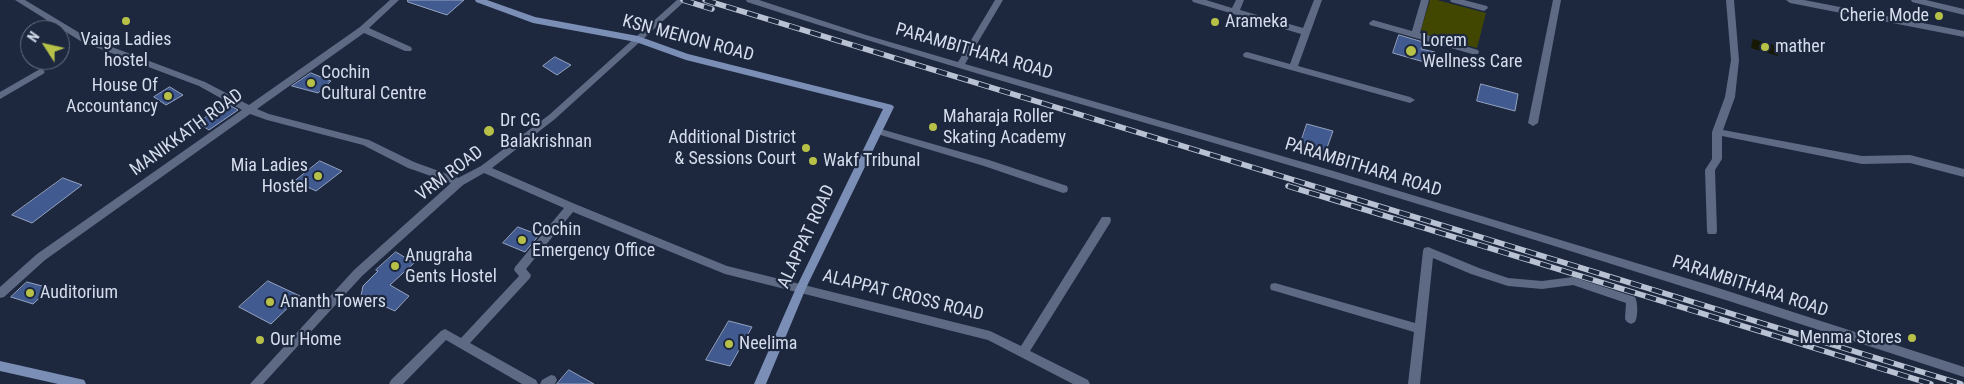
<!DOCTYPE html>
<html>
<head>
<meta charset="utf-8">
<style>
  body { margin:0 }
  #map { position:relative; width:1964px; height:384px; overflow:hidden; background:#1d283f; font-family:"Roboto Condensed",sans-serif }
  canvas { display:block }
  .north { position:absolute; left:20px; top:20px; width:50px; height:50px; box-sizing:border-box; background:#1d283f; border:1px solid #677084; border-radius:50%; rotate:305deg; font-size:14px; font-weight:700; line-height:20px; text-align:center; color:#d5ddec }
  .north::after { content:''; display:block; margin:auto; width:18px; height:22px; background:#b7c148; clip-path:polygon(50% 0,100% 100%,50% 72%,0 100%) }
</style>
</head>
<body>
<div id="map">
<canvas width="1964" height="384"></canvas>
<div class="north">N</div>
</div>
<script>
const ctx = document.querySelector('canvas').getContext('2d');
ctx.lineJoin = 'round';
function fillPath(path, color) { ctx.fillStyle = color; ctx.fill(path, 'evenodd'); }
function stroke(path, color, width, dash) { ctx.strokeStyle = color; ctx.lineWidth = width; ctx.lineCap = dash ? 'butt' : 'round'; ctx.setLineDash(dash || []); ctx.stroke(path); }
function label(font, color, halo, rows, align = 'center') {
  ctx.font = font + ' "Roboto Condensed",sans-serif'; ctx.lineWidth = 4.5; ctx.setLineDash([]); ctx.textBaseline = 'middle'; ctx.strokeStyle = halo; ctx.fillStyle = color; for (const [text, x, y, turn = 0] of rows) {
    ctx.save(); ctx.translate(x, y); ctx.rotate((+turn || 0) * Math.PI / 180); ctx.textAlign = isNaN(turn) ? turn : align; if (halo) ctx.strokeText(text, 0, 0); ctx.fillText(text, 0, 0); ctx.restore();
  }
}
fillPath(new Path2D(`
  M1430,0H1437L1486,13L1477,48L1425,34L1421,29Z`), '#414600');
fillPath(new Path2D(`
  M1753,39L1780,47L1778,56L1751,48Z`), '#161803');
const building = new Path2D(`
  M408,0H464L447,15L408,2Z
  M1399,35L1423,42L1421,49L1435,52L1431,64L1393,53Z
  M555,57L571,65L557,75L543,66Z
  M311,73L331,81L318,93L292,86Z
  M1481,84L1518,94L1515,111L1477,101Z
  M170,87L183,95L166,105L154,97Z
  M226,103L238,110L209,130L198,123Z
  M1307,124L1333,131L1323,159L1298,151Z
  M320,161L342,171L316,191L295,181Z
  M63,178L82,185L32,223L12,215Z
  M518,227L539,235L525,252L503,243Z
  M396,252L414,263L390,285L409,296L395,311L361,296L363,286L378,271L376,270Z
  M268,281L300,296L271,324L239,307Z
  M27,282L50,288L33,304L11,297Z
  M729,321L752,327L730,366L706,360Z
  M569,370L594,384H557Z`);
fillPath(building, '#415a90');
stroke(building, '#95a3c0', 1);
fillPath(new Path2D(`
  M15,0H25L88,38L205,82L249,105L360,27L390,0H399L369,28L411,47L412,49L411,51H405L364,33L257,109L269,114L369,140L414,162L458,178L481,166L549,115L677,0H686L555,119L492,168L575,204L727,266L990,331L1021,346L1102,217H1110L1111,220L1110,223L1030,351L1088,380L1090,384H1073L988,340L725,274L573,212L526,269L531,275L530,278L470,343L536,380L538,384H522L446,340L403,384H389L391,380L441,331L445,329L461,338L519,276L514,270L515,267L564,208L484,173L463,185L362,276L263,384H250L354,270L451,183L408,168L363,145L267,120L250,114L45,260L4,297L0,298V287L37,254L242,110L199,86L82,42Z
  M746,0H759L866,35L958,62L995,0H1003L965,64L1330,170L1712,286L1964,367V377C1753,308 1542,241 1329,177C1135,119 940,65 747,2Z
  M1192,0H1206L1232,8L1236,0H1244L1240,10L1303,28L1314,0H1322L1298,66L1410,97L1415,100L1410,103L1244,57L1243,55L1244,53L1247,52L1290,64L1301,34L1193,2Z
  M1421,0H1429L1420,33L1478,50L1479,52L1478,54H1472L1370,25L1369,23L1373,20L1412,31Z
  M1450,0H1464L1487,6L1488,8L1484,11L1451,2Z
  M1553,0H1561L1538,123L1533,126L1528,123Z
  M1726,0H1734L1739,60L1735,97L1723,130L1862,156L1910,155L1964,169V177L1910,163L1862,164L1722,136V159L1715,170L1717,231L1716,234H1708L1707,231L1705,170L1712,159V132L1725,97L1731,60Z
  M1786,0H1804L1964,31V37L1790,3Z
  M1911,0H1926L1964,9V15L1912,2Z
  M40,69L43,70L45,72L43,74L0,99V92Z
  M877,128L989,160L1067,186L1068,189L1067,192L1063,193L984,166L874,133L872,131L874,129Z
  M1428,247L1479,268L1508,278L1542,281L1573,277L1635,297C1638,303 1638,316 1635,322L1631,324L1627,322L1625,319L1626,303L1573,285L1542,289L1508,286L1471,274L1433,258L1420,384H1408L1414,332L1275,291L1271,290L1270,287L1271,284L1275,283L1415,323L1423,251L1424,248Z
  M551,375L555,376L557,380L555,384H540L542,380Z`), '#5e6a83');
fillPath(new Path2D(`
  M475,0H487L535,17L638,36L688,54L892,105L894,107L806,288L766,384H754L796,288L883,109L686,60L636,42L533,23L476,2Z
  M0,361L80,379L84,380L86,384H58L0,371Z`), '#7b8eb6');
const rail = new Path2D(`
  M683,0L712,9
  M705,0L1961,384
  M1288,186L1931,384`);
stroke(rail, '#b9c2d2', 5.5);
stroke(rail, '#1d283f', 4, [11]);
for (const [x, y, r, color] of [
  [1939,16,5,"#b7c148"],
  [126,21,5,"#b7c148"],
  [1215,22,5,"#b7c148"],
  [1765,47,5,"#b7c148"],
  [1411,51,6,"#b7c148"],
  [311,83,5,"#b7c148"],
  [168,96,5,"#b7c148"],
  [933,127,5,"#b7c148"],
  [489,131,6,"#b7c148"],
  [806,148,5,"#b7c148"],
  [813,161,5,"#b7c148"],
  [318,176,5,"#b7c148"],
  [522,240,5,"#b7c148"],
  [395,266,5,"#b7c148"],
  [30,293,5,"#b7c148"],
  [270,302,5,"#b7c148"],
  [1912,338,5,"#b7c148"],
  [260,340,5,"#b7c148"],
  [729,344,5,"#b7c148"]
]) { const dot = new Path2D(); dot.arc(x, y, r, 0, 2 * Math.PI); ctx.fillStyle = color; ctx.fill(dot); stroke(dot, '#1d283f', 2); }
label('18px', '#d5ddec', '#1d283f', [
  ["Cherie Mode",1929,16,"right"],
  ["Arameka",1225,22],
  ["Vaiga Ladies",126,40,"center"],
  ["hostel",126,61,"center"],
  ["Lorem",1422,41],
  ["Wellness Care",1422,62],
  ["mather",1775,47],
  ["Cochin",321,73],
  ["Cultural Centre",321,94],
  ["House Of",158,86,"right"],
  ["Accountancy",158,107,"right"],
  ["Maharaja Roller",943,117],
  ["Skating Academy",943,138],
  ["Dr CG",500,121],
  ["Balakrishnan",500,142],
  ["Additional District",796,138,"right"],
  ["& Sessions Court",796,159,"right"],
  ["Wakf Tribunal",823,161],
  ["Mia Ladies",308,166,"right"],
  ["Hostel",308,187,"right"],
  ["Cochin",532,230],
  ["Emergency Office",532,251],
  ["Anugraha",405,256],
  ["Gents Hostel",405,277],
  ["Auditorium",40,293],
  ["Ananth Towers",280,302],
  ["Menma Stores",1902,338,"right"],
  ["Our Home",270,340],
  ["Neelima",739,344]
], 'left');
label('18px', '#d5ddec', '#1d283f', [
  ["KSN MENON ROAD",688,39,15],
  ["PARAMBITHARA ROAD",974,52,16],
  ["MANIKKATH ROAD",187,133,-36],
  ["PARAMBITHARA ROAD",1363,168,17],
  ["VRM ROAD",450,174,-37],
  ["ALAPPAT ROAD",807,237,-65],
  ["PARAMBITHARA ROAD",1750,287,18],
  ["ALAPPAT CROSS ROAD",903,296,14]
]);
</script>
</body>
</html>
